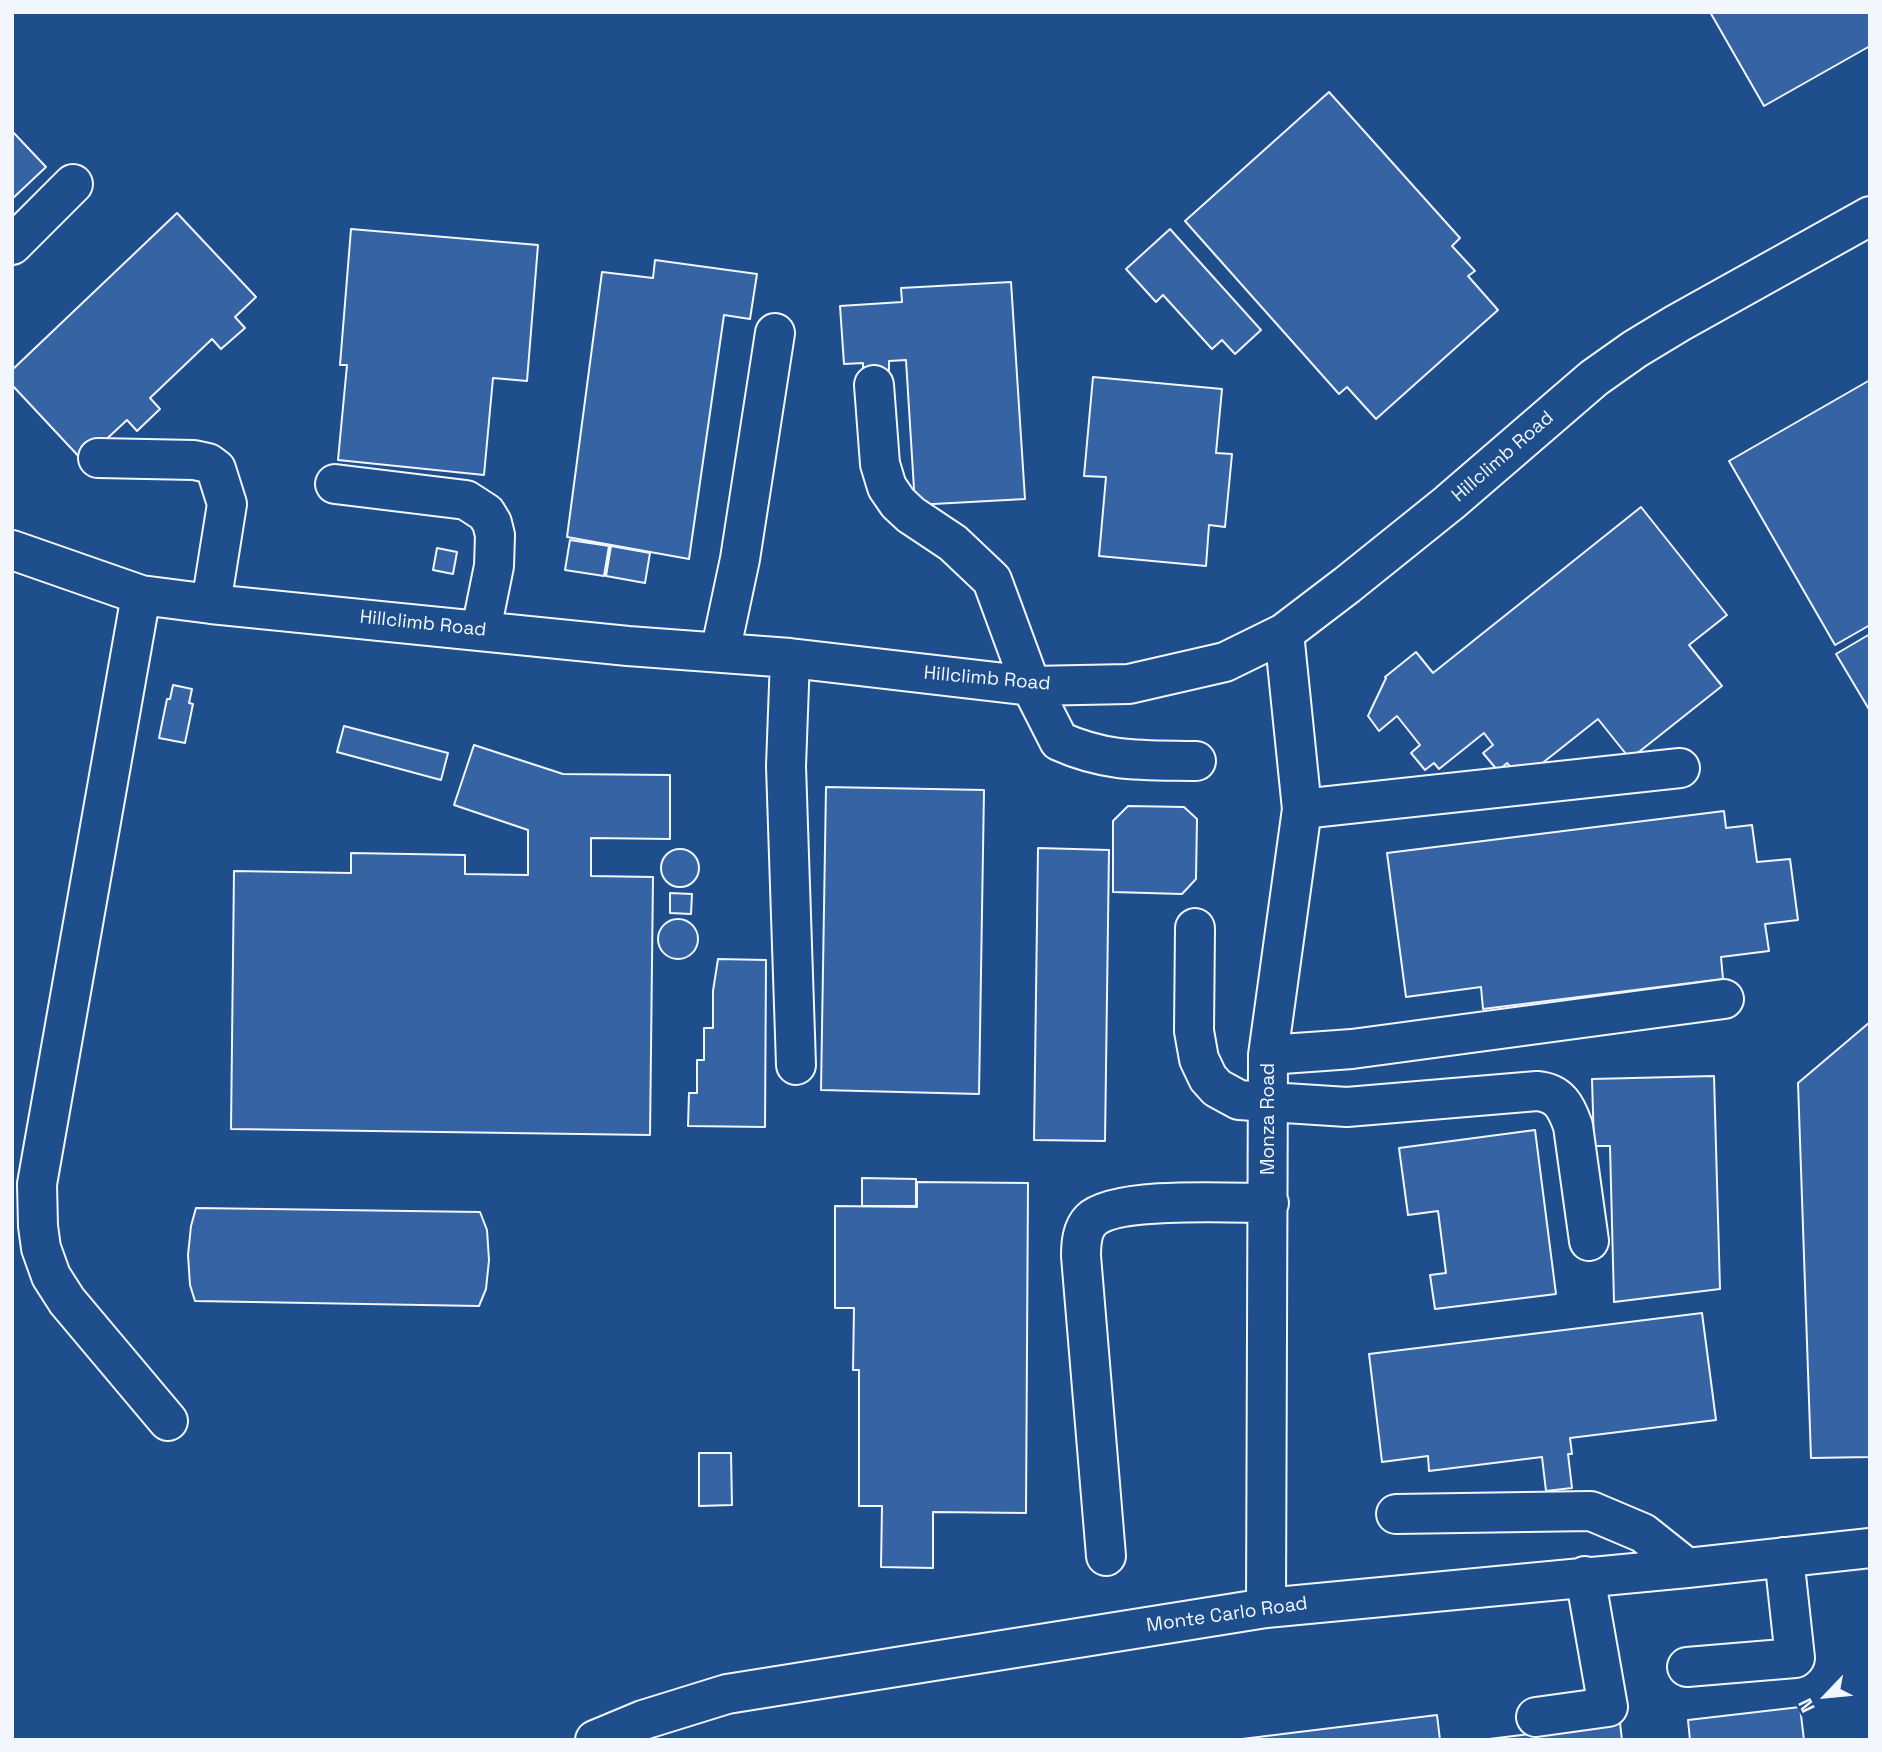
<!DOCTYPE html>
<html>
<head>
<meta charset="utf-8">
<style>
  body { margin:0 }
  #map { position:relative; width:1882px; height:1752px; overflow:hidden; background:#1f4e8c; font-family:"Space Grotesk",sans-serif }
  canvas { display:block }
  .frame { position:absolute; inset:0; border:14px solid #f2f6ff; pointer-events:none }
  .north { position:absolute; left:1791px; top:1661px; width:70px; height:70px; -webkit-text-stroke:5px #1f4e8c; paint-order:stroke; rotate:244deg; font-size:19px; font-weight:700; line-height:28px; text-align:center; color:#f2f6ff }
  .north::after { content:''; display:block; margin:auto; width:24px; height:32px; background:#f2f6ff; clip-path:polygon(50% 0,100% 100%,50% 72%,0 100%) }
</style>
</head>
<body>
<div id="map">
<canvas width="1882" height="1752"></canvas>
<div class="frame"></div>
<div class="north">N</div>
</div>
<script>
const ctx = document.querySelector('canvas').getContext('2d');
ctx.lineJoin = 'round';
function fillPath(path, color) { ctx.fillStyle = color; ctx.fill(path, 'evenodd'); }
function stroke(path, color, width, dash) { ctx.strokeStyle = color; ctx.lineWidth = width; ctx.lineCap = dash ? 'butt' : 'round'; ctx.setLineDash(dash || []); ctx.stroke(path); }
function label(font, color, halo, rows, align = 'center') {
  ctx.font = font + ' "Space Grotesk",sans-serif'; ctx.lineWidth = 5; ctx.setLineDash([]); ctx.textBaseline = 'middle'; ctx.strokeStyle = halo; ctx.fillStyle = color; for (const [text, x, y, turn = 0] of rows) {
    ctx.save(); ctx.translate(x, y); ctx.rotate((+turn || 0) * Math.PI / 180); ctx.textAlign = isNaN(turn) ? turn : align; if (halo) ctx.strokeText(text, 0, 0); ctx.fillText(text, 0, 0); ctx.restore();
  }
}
const building = new Path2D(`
  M1710,12H1870V46L1764,106Z
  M1329,92L1460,238L1452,246L1475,271L1468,276L1498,310L1376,419L1347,387L1339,394L1185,221Z
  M12,131L46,167L12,199Z
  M177,213L256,297L235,317L245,328L221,349L212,339L150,398L160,409L137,431L127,420L83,461L12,385V370Z
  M351,229L538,245L527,381L493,378L484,475L338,460L347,365H340Z
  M1170,229L1261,330L1235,354L1222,340L1212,349L1163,295L1156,302L1126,269Z
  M655,260L757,274L750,319L724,315L689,559L567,537L602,272L653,278Z
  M1011,282L1025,499L915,505L906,360L889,361V370L863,372V363L844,364L840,306L902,302L901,288Z
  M1093,377L1222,389L1216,453L1232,454L1225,527L1209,525L1206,566L1099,556L1106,477L1084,476Z
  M1870,380V625L1835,645L1729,461Z
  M1641,507L1727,615L1689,645L1722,686L1630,759L1598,719L1521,780L1507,763L1498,771L1483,753L1493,745L1484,733L1439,769L1434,763L1425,770L1411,753L1420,745L1397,716L1379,731L1368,716L1386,678L1385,677L1416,652L1433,673Z
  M570,540L609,546L604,576L565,570Z
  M611,546L650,553L645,583L606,576Z
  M437,548L457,552L453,574L433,570Z
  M1870,634V711L1836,654Z
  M173,685L192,689L189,703L193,704L185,743L159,738L167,699H170Z
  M344,726L448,753L441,780L337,752Z
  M474,745L563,774L670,775V839L591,838V876L653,877L650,1135L231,1129L234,871L351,873V853L465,855V874L528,875V830L454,805Z
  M826,787L984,790L979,1094L821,1090Z
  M1128,806L1184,807L1197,819L1196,879L1182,894L1113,892V821Z
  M1724,811L1726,828L1752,825L1757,862L1790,859L1798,920L1765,924L1769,951L1721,957L1723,979L1483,1009L1481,987L1406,997L1387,853Z
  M1038,848L1109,850L1105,1141L1034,1140Z
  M661 868a19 19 0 1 1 38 0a19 19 0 1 1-38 0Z
  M670,893L692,894L691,914L670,913Z
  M658 939a20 20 0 1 1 40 0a20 20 0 1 1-40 0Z
  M718,959L766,960L765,1127L688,1126L689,1093H697V1060H704V1028H713V991Z
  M1870,1022V1457L1811,1458L1798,1083Z
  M1714,1076L1720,1289L1614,1302L1610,1146H1594L1592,1079Z
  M1535,1130L1556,1294L1435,1309L1430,1275L1446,1273L1438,1211L1408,1215L1399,1148Z
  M862,1178L916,1179V1206H862Z
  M917,1182L1028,1183L1026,1513L933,1512V1568L881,1567L882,1506H859V1370H853L854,1308H835V1206L917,1207Z
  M196,1208L480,1212L487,1230L489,1260L486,1289L479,1306L195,1301L190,1285L188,1255L191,1226Z
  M1702,1313L1716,1420L1570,1438L1572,1454H1568L1572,1488L1546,1491L1542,1457L1429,1471L1428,1456L1382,1462L1369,1354Z
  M699,1453H731L732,1505L699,1506Z
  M1800,1707L1804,1740H1690L1688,1720Z
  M1437,1715L1440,1740H1234Z
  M1620,1723L1622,1740H1489V1739Z`);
fillPath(building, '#3563a3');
stroke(building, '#f2f6ff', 2);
const minor = new Path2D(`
  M12,245L73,184
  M874,385L880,464L887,487L898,503L911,515L953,543L992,580L1031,686L1059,741C1108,763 1144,760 1196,761
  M98,458L194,460L208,463L216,469L227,504L211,604
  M335,484L466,500L486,513L492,523L495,535L494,566L481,630
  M12,550L141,595L211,604L628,646L790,658L1031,686L1129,684L1225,662L1284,633L1347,585L1449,503L1594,378L1635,349L1678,323L1870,216
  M141,595L37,1184L38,1226L41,1248L51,1276L67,1301L168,1421
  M720,653L740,559L775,333
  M790,658L786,766L796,1065
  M1302,809L1680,768
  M1195,928L1194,1031L1199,1059L1208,1078L1217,1088L1239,1100L1347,1107L1537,1091C1559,1093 1566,1106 1573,1126L1589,1241
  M1268,1055L1352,1049L1724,999
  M1396,1514L1591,1511L1643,1533L1687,1568
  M1106,1556L1081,1256C1081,1244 1082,1229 1091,1220C1116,1196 1232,1203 1269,1203
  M1266,1608L1268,1055L1302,809L1284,633
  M1687,1667L1795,1658L1784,1557
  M1536,1717L1608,1707L1585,1576
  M595,1740L643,1720L727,1694L1266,1608L1687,1568L1870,1548`);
stroke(minor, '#f2f6ff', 42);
stroke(minor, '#1f4e8c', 38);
label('19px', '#f2f6ff', '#1f4e8c', [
  ["Hillclimb Road",1503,457,-41],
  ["Hillclimb Road",423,624,6],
  ["Hillclimb Road",987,679,5],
  ["Monza Road",1269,1119,-90],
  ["Monte Carlo Road",1227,1615,-8]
]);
</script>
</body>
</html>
